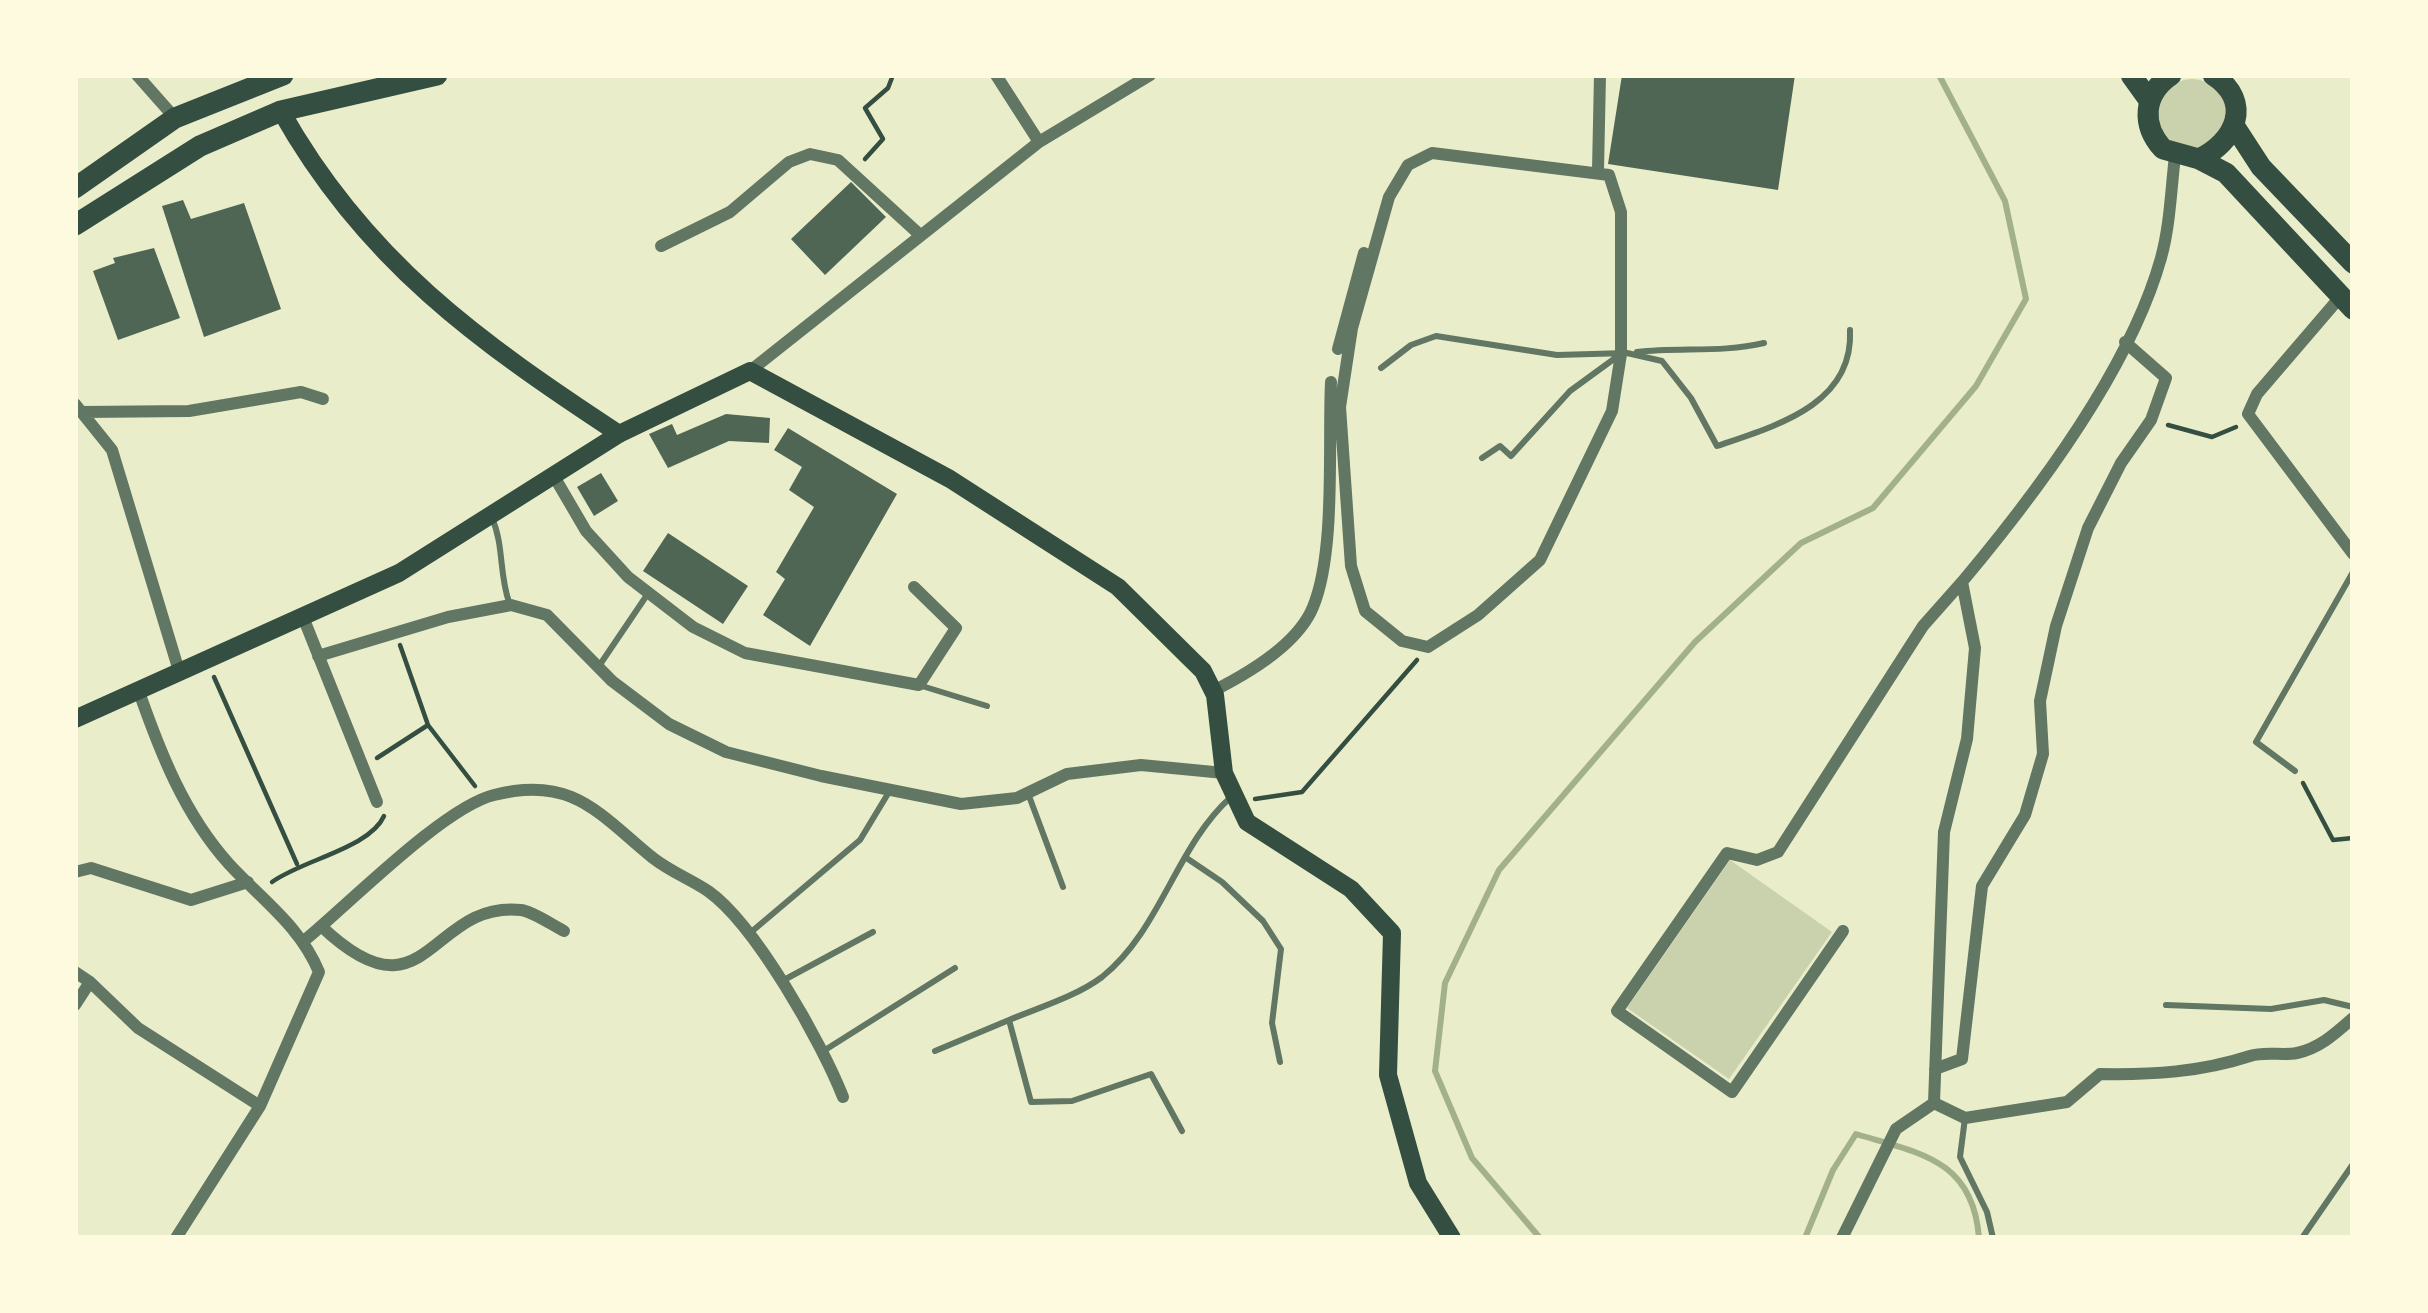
<!DOCTYPE html>
<html>
<head>
<meta charset="utf-8">
<style>
  body { margin:0 }
  #map { position:relative; width:2428px; height:1313px; overflow:hidden; background:#e9edc9; font-family:"Varela Round",sans-serif }
  canvas { display:block }
  .frame { position:absolute; inset:0; border:78px solid #fefae0; pointer-events:none }
</style>
</head>
<body>
<div id="map">
<canvas width="2428" height="1313"></canvas>
<div class="frame"></div>
</div>
<script>
const ctx = document.querySelector('canvas').getContext('2d');
ctx.lineJoin = 'round';
function fillPath(path, color) { ctx.fillStyle = color; ctx.fill(path, 'evenodd'); }
function stroke(path, color, width, dash) { ctx.strokeStyle = color; ctx.lineWidth = width; ctx.lineCap = dash ? 'butt' : 'round'; ctx.setLineDash(dash || []); ctx.stroke(path); }
fillPath(new Path2D(`
  M2157 114a35 35 0 1 1 70 0a35 35 0 1 1-70 0Z
  M1730,860L1832,932L1729,1079L1627,1008Z`), '#cad2ad');
stroke(new Path2D(`
  M1540,1238L1472,1158L1435,1071L1445,983L1499,870L1695,642L1801,543L1873,508L1976,386L2026,299L2005,201L1939,75
  M1805,1238L1833,1170L1856,1134C1919,1153 1973,1159 1979,1238`), '#a3b18a', 6);
fillPath(new Path2D(`
  M1622,75H1795L1778,190L1608,164Z
  M851,182L886,217L825,275L791,239Z
  M183,200L191,219L244,203L281,309L204,337L162,206Z
  M154,248L180,318L118,340L93,271L115,263L113,258Z
  M726,414L770,418L769,443L729,441L668,468L649,434L672,424L677,435Z
  M788,428L897,494L810,646L763,615L785,579L776,572L814,507L789,490L802,467L774,450Z
  M601,473L618,501L594,516L577,487Z
  M668,533L748,586L723,624L643,571Z`), '#4f6655');
stroke(new Path2D(`
  M865,159L883,139L865,108L888,88L893,75
  M2168,425L2212,437L2236,427
  M400,645L428,725
  M214,677L297,864
  M377,758L428,725L475,786
  M2303,783L2333,840L2353,838
  M1255,799L1302,792L1417,660
  M272,882C302,860 370,848 384,816`), '#344e41', 4.5);
stroke(new Path2D(`
  M1637,352C1680,347 1722,353 1764,343
  M1381,368L1411,345L1436,336L1557,355L1627,353L1662,361L1691,398L1717,446C1775,426 1854,405 1850,330
  M1482,458L1500,446L1511,456L1570,391L1618,356
  M492,518C504,545 499,574 509,602
  M599,666L647,595
  M922,686L987,706
  M2295,771L2256,742L2353,572
  M1029,796L1063,887
  M1185,857L1222,882L1263,921L1281,949L1272,1023L1280,1062
  M750,933L860,840L889,792
  M782,981L873,932
  M2166,1005L2271,1009L2324,1000L2353,1007
  M825,1050L955,968
  M935,1051L1009,1020
  M1965,1118L1960,1157L1987,1212L1993,1238
  M1182,1131L1151,1074L1072,1101L1031,1102L1009,1020C1038,1008 1077,996 1102,977C1161,930 1176,846 1231,797
  M2302,1238L2353,1164`), '#617663', 6);
stroke(new Path2D(`
  M137,75L175,118
  M996,75L1039,142
  M1432,153L1609,175L1621,212V354L1612,411L1540,560L1478,615L1428,647L1402,641L1365,611L1351,566L1340,407L1352,328L1389,197L1408,165Z
  M1598,170L1600,75
  M661,246L730,212L789,162L810,154L838,160L919,234
  M2341,296L2257,394L2248,414L2353,554
  M1338,349L1364,253
  M750,371L1039,142L1150,75
  M75,404L112,450L179,671
  M82,412L189,411L301,392L323,399
  M555,478L586,531L628,577L693,627L745,653L919,685L956,628L914,587
  M303,617L377,802
  M318,656L448,617L511,605L547,615L612,681L669,724L726,752L821,776L961,804L1017,798L1067,774L1141,765L1224,773
  M138,689C160,752 184,814 229,864C262,900 300,926 319,972L260,1106L176,1238
  M1213,691C1247,674 1298,644 1313,607C1336,552 1328,444 1331,382
  M75,872L91,868L191,900L248,882
  M321,926C427,1027 429,900 521,910C534,912 552,925 564,931
  M1843,931L1732,1092L1617,1011L1727,853L1757,860L1778,852L1923,626L1962,582
  M305,940C349,904 444,807 494,795C572,775 598,813 653,858C671,872 690,879 708,891C755,924 822,1043 843,1097
  M75,972L90,982
  M75,1005L90,982L138,1028L260,1106
  M1935,1069L1962,1059L1982,886L2025,815L2043,754L2040,701L2056,626L2088,528L2121,463L2151,420L2166,378L2125,342
  M1934,1103L1965,1118L2067,1102L2100,1074C2152,1075 2201,1072 2250,1056C2265,1051 2282,1056 2297,1053C2320,1048 2336,1033 2353,1018
  M1842,1238L1896,1129L1934,1103L1944,832L1967,739L1975,648L1962,582C2035,495 2130,369 2161,258C2170,226 2171,189 2175,156`), '#617663', 12);
stroke(new Path2D(`
  M281,111C365,261 479,342 619,434
  M75,719L399,573L619,434L750,371L950,479L1118,587L1203,671L1215,695L1224,773L1247,822L1351,889L1392,933L1388,1075L1418,1183L1452,1238`), '#344e41', 18);
stroke(new Path2D(`
  M2131,75L2149,100
  M2171,75C2143,94 2141,125 2163,149L2199,159C2235,142 2254,102 2213,75
  M2235,127L2261,167L2353,263
  M2199,159L2226,173L2353,309
  M75,188L175,118L283,75
  M75,225L200,146L281,111L437,75`), '#344e41', 21);
</script>
</body>
</html>
